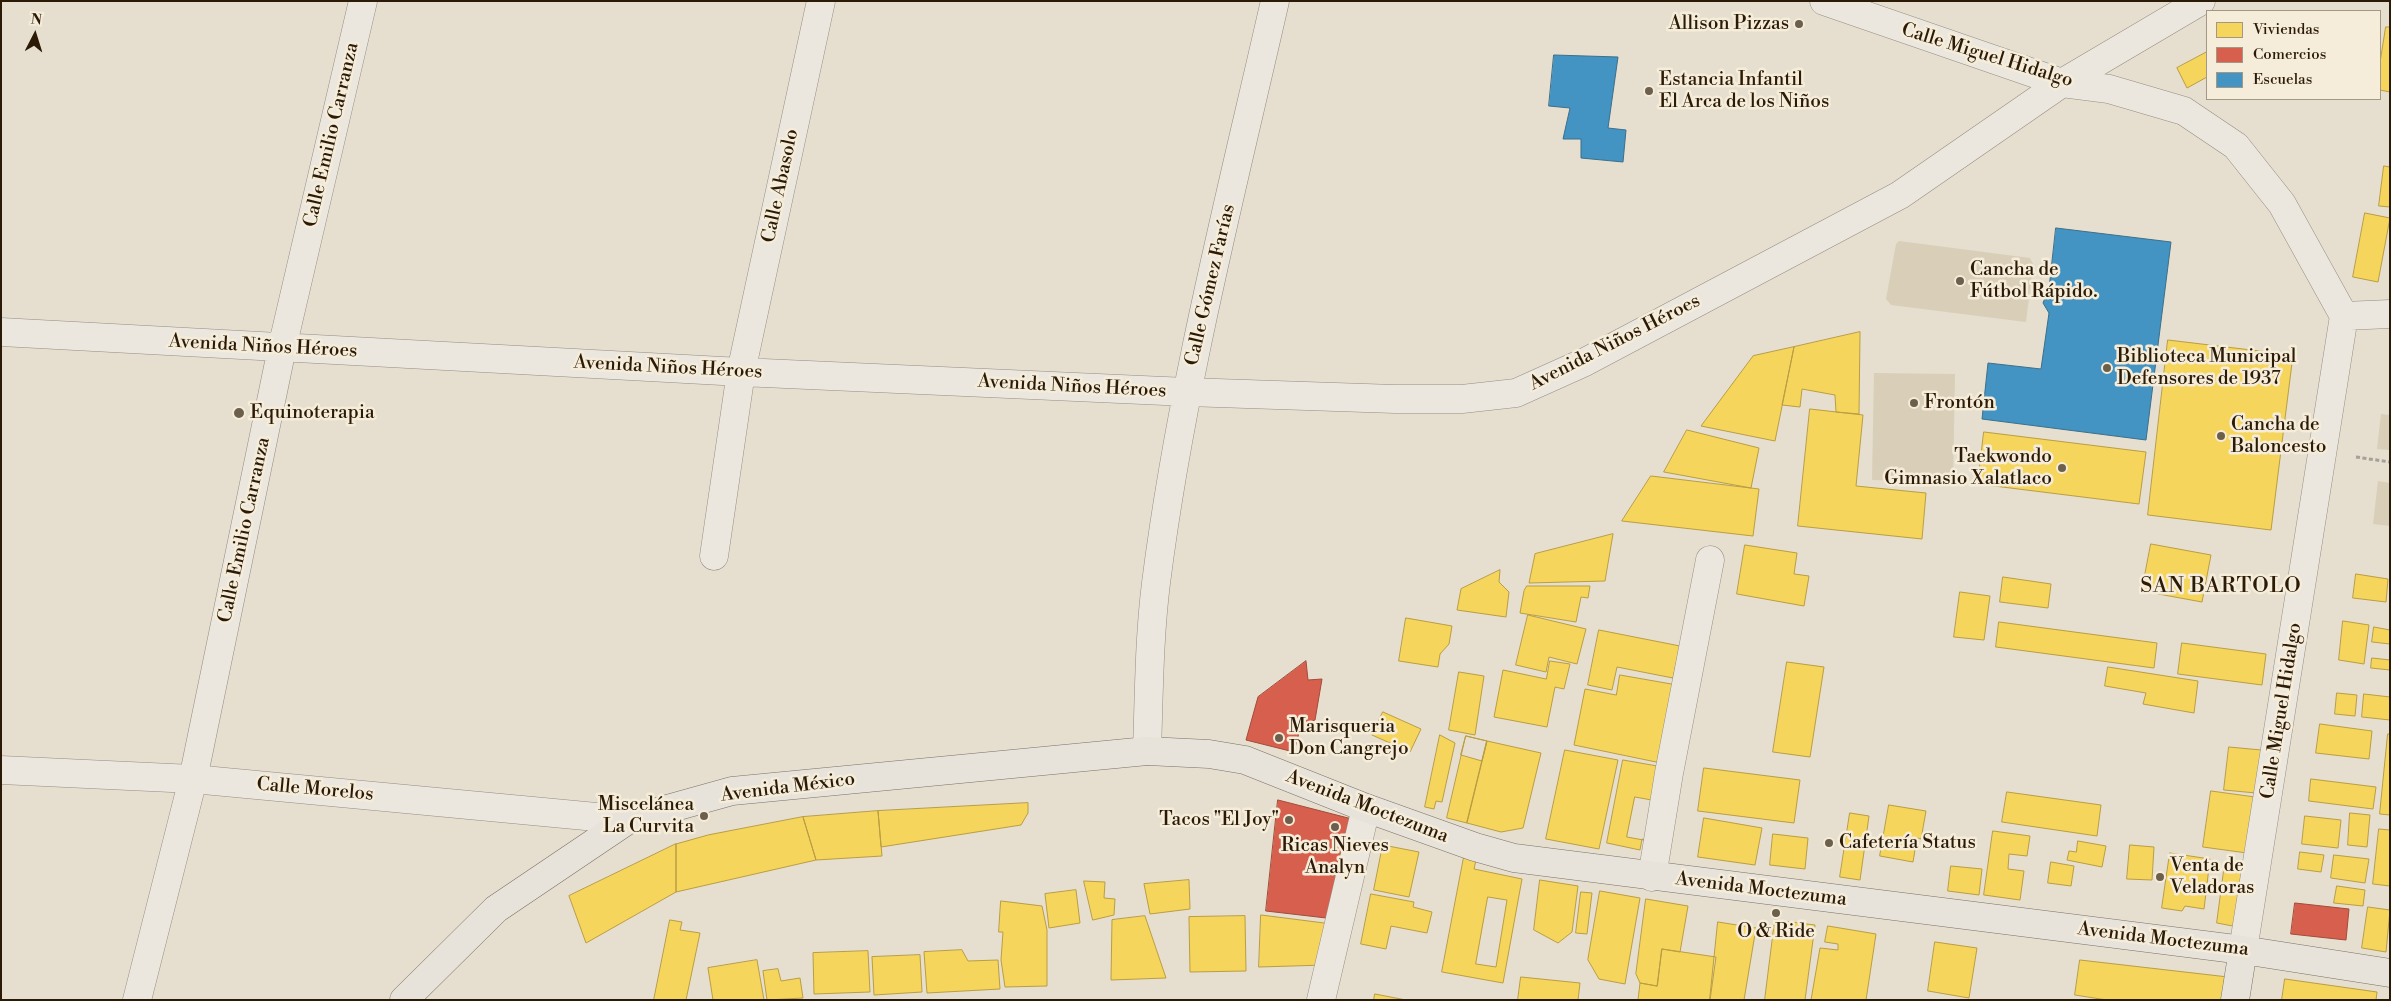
<!DOCTYPE html>
<html>
<head>
<meta charset="utf-8">
<style>
  body { margin:0 }
  #map { position:relative; width:2391px; height:1001px; overflow:hidden; background:#e6dece; font-family:"Libre Bodoni",serif }
  canvas { display:block }
  .frame { position:absolute; inset:0; border:2px solid #2a1a06; pointer-events:none }
  .legend { position:absolute; left:2206px; top:10px; width:175px; height:90px; box-sizing:border-box; background:#f5ecd9; border:1px solid #a49885; margin:0; padding:6px 9px; list-style:none; font-size:15px; color:#2a1a06 }
  .legend li { display:flex; align-items:center; gap:10px; height:25px }
  .legend b { width:25px; border:1px solid #a49885 }
  .north { position:absolute; left:10px; top:10px; width:50px; height:50px; -webkit-text-stroke:4px #f5ecd9; paint-order:stroke; rotate:5deg; font-size:14px; font-weight:700; line-height:20px; text-align:center; color:#2a1a06 }
  .north::after { content:''; display:block; margin:auto; width:18px; height:22px; background:#2a1a06; clip-path:polygon(50% 0,100% 100%,50% 72%,0 100%) }
</style>
</head>
<body>
<div id="map">
<canvas width="2391" height="1001"></canvas>
<div class="frame"></div>
<ul class="legend">
<li><b style="height:14px;background:#f6d55c"></b>Viviendas</li>
<li><b style="height:14px;background:#d6604d"></b>Comercios</li>
<li><b style="height:14px;background:#4393c3"></b>Escuelas</li>
</ul>
<div class="north">N</div>
</div>
<script>
const ctx = document.querySelector('canvas').getContext('2d');
ctx.lineJoin = 'round';
function fillPath(path, color) { ctx.fillStyle = color; ctx.fill(path, 'evenodd'); }
function stroke(path, color, width, dash) { ctx.strokeStyle = color; ctx.lineWidth = width; ctx.lineCap = dash ? 'butt' : 'round'; ctx.setLineDash(dash || []); ctx.stroke(path); }
function label(font, color, halo, rows, align = 'center') {
  ctx.font = font + ' "Libre Bodoni",serif'; ctx.lineWidth = 5; ctx.setLineDash([]); ctx.textBaseline = 'middle'; ctx.strokeStyle = halo; ctx.fillStyle = color; for (const [text, x, y, turn = 0] of rows) {
    ctx.save(); ctx.translate(x, y); ctx.rotate((+turn || 0) * Math.PI / 180); ctx.textAlign = isNaN(turn) ? turn : align; if (halo) ctx.strokeText(text, 0, 0); ctx.fillText(text, 0, 0); ctx.restore();
  }
}
fillPath(new Path2D(`
  M1899,241L2030,258L2033,264L2026,322L1891,305L1886,299L1896,244Z
  M1874,373L1955,374L1953,482L1872,480Z
  M2381,414L2390,415V450L2377,449Z
  M2378,481L2390,483V526L2373,524Z`), '#d9ceb7');
const homes = new Path2D(`
  M2386,27H2390V92L2380,90V63Z
  M2207,52V77L2187,88L2177,68Z
  M2384,166L2390,167V207L2379,206Z
  M2365,213L2390,218L2378,282L2353,277Z
  M1860,332L1859,414L1836,412L1835,395L1802,389L1800,407L1782,405L1794,347Z
  M2168,340L2293,355L2271,530L2148,515Z
  M1794,347L1775,441L1701,426L1753,356Z
  M1810,409L1863,415L1856,486L1926,493L1922,539L1798,526Z
  M1687,430L1759,448L1751,488L1664,472Z
  M1984,432L2146,452L2139,504L1978,484Z
  M1651,476L1759,489L1753,536L1622,521Z
  M1613,534L1605,581L1529,583L1535,554Z
  M2151,544L2211,555L2202,602L2142,591Z
  M1745,545L1797,553L1794,574L1809,576L1804,606L1737,594Z
  M1500,570L1499,582L1509,592L1506,617L1457,610L1461,589Z
  M2356,574L2388,579L2386,602L2353,598Z
  M2003,577L2051,584L2048,608L2000,602Z
  M1527,586H1590L1588,598L1581,597L1576,622L1520,613L1524,591Z
  M1960,592L1990,596L1984,640L1954,637Z
  M1528,615L1586,629L1577,664L1549,657L1546,672L1516,665Z
  M1406,618L1452,626L1449,644L1440,654L1438,667L1399,661Z
  M2343,621L2369,625L2364,664L2339,660Z
  M1999,622L2157,643L2154,668L1996,647Z
  M2374,627L2390,630V644L2372,642Z
  M1599,630L1680,646L1673,678L1617,667L1612,690L1588,685Z
  M2182,643L2266,654L2262,685L2178,674Z
  M2372,658L2390,660V670L2371,668Z
  M1550,661L1570,664L1564,689L1555,687L1547,727L1494,717L1503,670L1546,679Z
  M1787,662L1824,667L1810,757L1773,752Z
  M2108,667L2198,681L2194,713L2143,704L2146,693L2105,686Z
  M1459,672L1484,676L1475,735L1449,730Z
  M1620,675L1677,685L1661,763L1574,745L1585,689L1616,695Z
  M2337,693L2357,695L2355,716L2335,714Z
  M2364,694L2390,697V720L2362,717Z
  M1383,712L1421,729L1410,752L1372,735Z
  M2320,724L2372,731L2369,759L2316,753Z
  M2388,734H2390V815L2380,814Z
  M1440,735L1455,743L1442,802L1436,801L1434,809L1425,807Z
  M1466,736L1487,741L1467,823L1447,818Z
  M1466,736L1487,741L1482,761L1461,755Z
  M1487,741L1541,753L1523,828L1501,832L1467,823Z
  M2229,747L2261,750L2256,793L2224,790Z
  M1565,750L1618,760L1599,849L1546,839Z
  M1623,760L1663,767L1649,841L1642,839L1640,850L1607,843Z
  M1704,768L1800,780L1794,823L1698,811Z
  M2311,779L2376,787L2373,809L2309,801Z
  M2211,791L2255,797L2247,853L2203,847Z
  M2007,792L2101,805L2097,836L2002,822Z
  M1635,797L1657,801L1649,841L1627,837Z
  M1028,803V813L1021,825L881,847L878,811Z
  M1889,805L1926,811L1921,839L1917,838L1913,862L1880,856Z
  M878,811L882,856L816,860L803,817Z
  M1850,813L1869,816L1860,880L1840,877Z
  M2350,813L2370,815L2367,847L2348,845Z
  M2305,816L2341,820L2338,848L2302,844Z
  M803,817L816,860L676,892V844L708,835Z
  M1704,818L1762,828L1755,865L1698,857Z
  M2379,829L2390,830V886L2373,884Z
  M1993,831L2030,836L2027,856L2009,854L2008,869L2024,871L2020,900L1984,895Z
  M1773,834L1808,838L1805,869L1770,865Z
  M2078,841L2106,846L2102,867L2067,860L2069,851L2076,852Z
  M676,844V892L586,943L569,896Z
  M1383,845L1419,852L1409,897L1374,890Z
  M2130,845L2154,847L2152,880L2127,879Z
  M2300,852L2324,855L2321,872L2298,869Z
  M2170,853L2210,859L2204,909L2185,906L2182,911L2162,908Z
  M2334,855L2369,859L2365,883L2331,878Z
  M1464,857L1476,860L1474,869L1522,879L1503,983L1442,972Z
  M2051,862L2074,866L2071,886L2048,883Z
  M2225,863L2246,866L2238,927L2217,923Z
  M1951,866L1982,869L1979,895L1948,891Z
  M1189,880L1190,909L1150,914L1144,884Z
  M1540,880L1578,886L1572,932L1558,943L1534,930Z
  M1084,881L1105,882L1104,898L1115,899L1114,915L1093,920Z
  M2337,886L2365,890L2363,906L2334,903Z
  M1076,890L1080,923L1049,928L1045,894Z
  M1600,891L1640,898L1625,984L1599,979L1588,960Z
  M1581,892L1592,893L1587,934L1576,933Z
  M1371,894L1414,902L1413,907L1432,912L1427,933L1391,926L1386,949L1361,944Z
  M1488,897L1507,900L1496,967L1476,964Z
  M1646,899L1688,906L1680,952L1662,949L1657,986L1640,983L1636,974Z
  M1001,901L1042,906L1047,930V986L1005,987L1001,960L1003,932H999Z
  M2368,907L2390,910L2386,952L2362,948Z
  M1261,915L1332,924L1325,965L1259,967Z
  M1145,916L1166,978L1111,980L1112,920Z
  M1245,916L1246,971L1190,972L1189,917Z
  M670,920L682,922L680,930L700,933L686,1000H654Z
  M1775,920L1815,925L1805,1000H1765Z
  M1718,922L1756,928L1744,1000H1710Z
  M1828,926L1876,934L1866,1000H1811L1820,948L1838,950V944L1825,942Z
  M1935,942L1977,948L1969,998L1928,991Z
  M1662,949L1716,957L1710,1000H1638L1640,983L1657,986Z
  M962,950L968,961L998,960L1000,989L927,993L924,952Z
  M868,951L870,992L814,994L813,953Z
  M920,955L922,992L874,995L872,957Z
  M757,960L764,1000H713L708,968Z
  M2080,960L2228,977L2226,1000H2107L2075,995Z
  M778,969L781,981L800,978L803,998L767,1000L763,971Z
  M1521,977L1580,983L1578,1000H1518Z
  M2285,979L2377,992L2376,1000H2282Z
  M1375,994L1406,1000H1374Z`);
fillPath(homes, '#f6d55c');
stroke(homes, '#b99d42', 1);
const shops = new Path2D(`
  M1306,661L1308,680L1322,679L1315,720L1301,725L1294,752L1246,740L1258,697Z
  M1278,800L1356,820L1335,919L1266,911Z
  M2295,903L2349,909L2346,940L2291,934Z`);
fillPath(shops, '#d6604d');
stroke(shops, '#a24b38', 1);
const schools = new Path2D(`
  M1554,55L1618,57L1608,128L1626,130L1623,162L1581,158V139H1563L1570,108L1549,106Z
  M2056,228L2171,242L2146,440L1982,419L1988,363L2041,369L2049,313L2043,303L2049,288Z`);
fillPath(schools, '#4393c3');
stroke(schools, '#3c6f8a', 1);
const minor = new Path2D(`
  M1824,1L2062,83L2109,89L2184,111L2236,146L2282,204L2344,316L2243,950
  M2344,316L2390,314
  M1,332L741,372L1187,392L1395,399H1462L1516,393L1585,362L1900,195L2062,83L2201,1
  M714,556L741,372L821,1
  M1147,751C1149,695 1149,639 1156,583C1181,387 1231,194 1275,1
  M1,770L193,779L628,820
  M1652,877L1669,773L1710,560
  M137,1000L193,779L282,348L363,1
  M1321,1000L1366,808`);
const major = new Path2D(`
  M404,1000L496,909L628,820L732,791L1147,751L1209,754L1245,760L1366,808L1475,847L1514,858L2243,950L2390,973
  M2235,1000L2243,950`);
stroke(minor, '#948d81', 29);
stroke(major, '#787267', 29);
stroke(new Path2D(`
  M2356,457L2390,462`), '#a5a198', 3, [4, 2.5]);
stroke(minor, '#ebe7df', 28);
stroke(major, '#e8e3da', 28);
for (const [x, y, r, color] of [
  [1799,24,5,"#6c5f4c"],
  [1649,91,5,"#6c5f4c"],
  [1960,281,5,"#6c5f4c"],
  [2107,368,5,"#6c5f4c"],
  [1914,403,5,"#6c5f4c"],
  [239,413,6,"#6c5f4c"],
  [2221,436,5,"#6c5f4c"],
  [2062,468,5,"#6c5f4c"],
  [1279,738,5,"#6c5f4c"],
  [704,816,5,"#6c5f4c"],
  [1289,820,5,"#6c5f4c"],
  [1335,827,5,"#6c5f4c"],
  [1829,843,5,"#6c5f4c"],
  [2160,877,5,"#6c5f4c"],
  [1776,913,5,"#6c5f4c"]
]) { const dot = new Path2D(); dot.arc(x, y, r, 0, 2 * Math.PI); ctx.fillStyle = color; ctx.fill(dot); stroke(dot, '#f5ecd9', 2); }
label('19px', '#2a1a06', '#f5ecd9', [
  ["Allison Pizzas",1789,24,"right"],
  ["Estancia Infantil",1659,80],
  ["El Arca de los Niños",1659,102],
  ["Cancha de",1970,270],
  ["Fútbol Rápido.",1970,292],
  ["Biblioteca Municipal",2117,357],
  ["Defensores de 1937",2117,379],
  ["Frontón",1924,403],
  ["Equinoterapia",250,413],
  ["Cancha de",2231,425],
  ["Baloncesto",2231,447],
  ["Taekwondo",2052,457,"right"],
  ["Gimnasio Xalatlaco",2052,479,"right"],
  ["Marisqueria",1289,727],
  ["Don Cangrejo",1289,749],
  ["Miscelánea",694,805,"right"],
  ["La Curvita",694,827,"right"],
  ["Tacos \"El Joy\"",1279,820,"right"],
  ["Cafetería Status",1839,843],
  ["Ricas Nieves",1335,846,"center"],
  ["Analyn",1335,868,"center"],
  ["Venta de",2170,866],
  ["Veladoras",2170,888],
  ["O & Ride",1776,932,"center"]
], 'left');
label('19px', '#2a1a06', '#f5ecd9', [
  ["Calle Miguel Hidalgo",1987,56,17],
  ["Calle Emilio Carranza",332,135,-77],
  ["Calle Abasolo",781,186,-78],
  ["Calle Gómez Farías",1211,285,-77],
  ["Avenida Niños Héroes",1615,343,-27],
  ["Avenida Niños Héroes",263,347,3],
  ["Avenida Niños Héroes",668,368,3],
  ["Avenida Niños Héroes",1072,387,3],
  ["Calle Emilio Carranza",245,530,-78],
  ["Calle Miguel Hidalgo",2282,711,-81],
  ["Avenida México",788,788,-7],
  ["Calle Morelos",315,790,5],
  ["Avenida Moctezuma",1367,807,21],
  ["Avenida Moctezuma",1761,890,7],
  ["Avenida Moctezuma",2163,940,7]
]);
ctx.letterSpacing = '1px';
label('21px', '#2a1a06', '#f5ecd9', [
  ["SAN BARTOLO",2221,587]
]);
ctx.letterSpacing = '0px';
</script>
</body>
</html>
